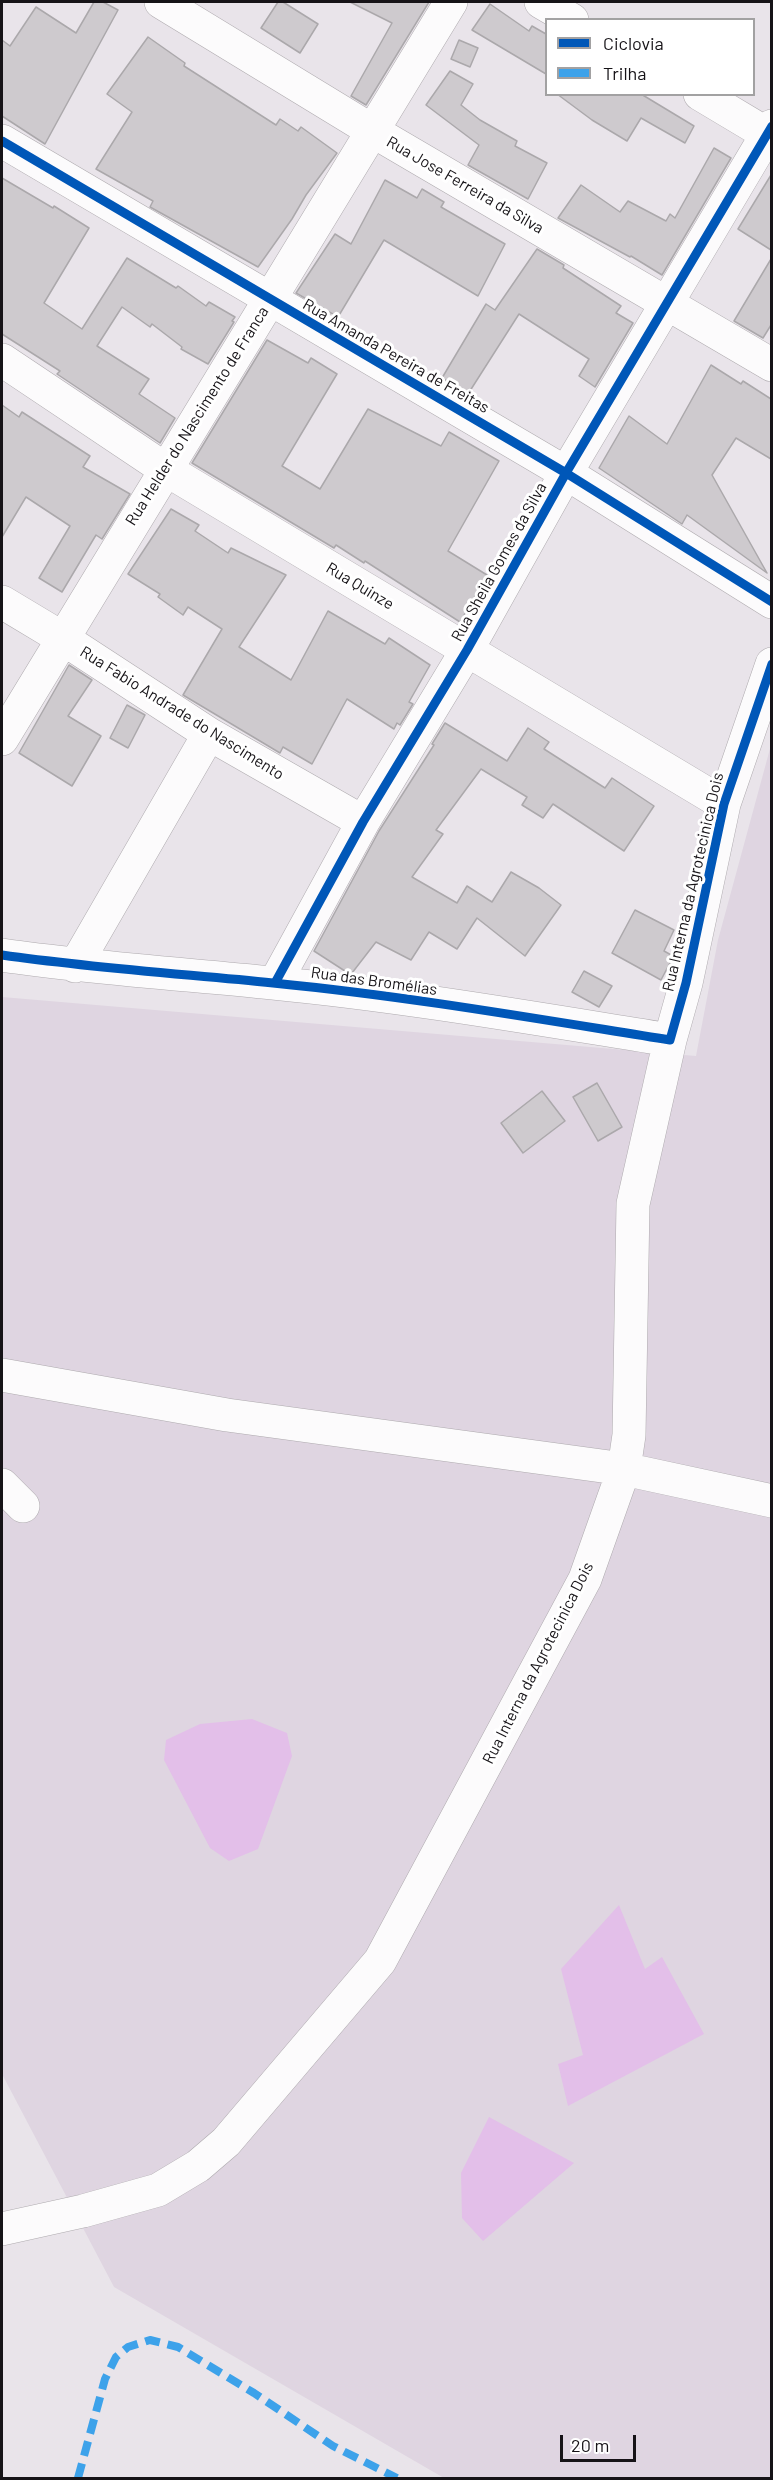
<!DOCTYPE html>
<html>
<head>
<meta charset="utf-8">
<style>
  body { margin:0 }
  #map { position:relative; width:773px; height:2480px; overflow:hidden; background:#e9e4ea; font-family:Barlow,sans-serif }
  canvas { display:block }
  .frame { position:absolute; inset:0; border:3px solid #161317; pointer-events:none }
  .legend { position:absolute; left:545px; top:18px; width:210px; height:78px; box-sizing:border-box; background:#fff; border:2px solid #a2a1a2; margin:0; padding:8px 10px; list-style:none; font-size:18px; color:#161317 }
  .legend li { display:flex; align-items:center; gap:12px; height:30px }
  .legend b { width:30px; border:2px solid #a2a1a2 }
  .scale { position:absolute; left:560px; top:2435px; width:76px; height:27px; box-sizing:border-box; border:3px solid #161317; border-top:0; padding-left:8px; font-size:18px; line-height:21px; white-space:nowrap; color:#161317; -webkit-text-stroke:4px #fff; paint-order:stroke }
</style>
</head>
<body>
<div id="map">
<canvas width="773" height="2480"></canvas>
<div class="frame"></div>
<ul class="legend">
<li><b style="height:8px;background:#0057b8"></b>Ciclovia</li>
<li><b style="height:8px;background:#3da2ea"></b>Trilha</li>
</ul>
<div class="scale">20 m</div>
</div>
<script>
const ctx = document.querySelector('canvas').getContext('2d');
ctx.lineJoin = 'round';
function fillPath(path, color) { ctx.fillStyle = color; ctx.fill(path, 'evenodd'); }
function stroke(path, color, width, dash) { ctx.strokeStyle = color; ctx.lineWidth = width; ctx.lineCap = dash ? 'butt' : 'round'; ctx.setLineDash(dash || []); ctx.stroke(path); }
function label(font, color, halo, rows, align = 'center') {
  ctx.font = font + ' Barlow,sans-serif'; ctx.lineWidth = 6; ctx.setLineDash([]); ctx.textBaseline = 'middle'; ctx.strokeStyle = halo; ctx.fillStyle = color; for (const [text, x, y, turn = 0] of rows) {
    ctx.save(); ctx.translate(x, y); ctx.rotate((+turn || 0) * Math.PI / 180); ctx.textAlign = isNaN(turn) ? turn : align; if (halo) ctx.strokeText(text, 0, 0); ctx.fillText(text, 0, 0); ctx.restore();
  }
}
fillPath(new Path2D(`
  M771,745V2478H444L114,2287L2,2074V997L696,1056L718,940Z`), '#dfd5e1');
fillPath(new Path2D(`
  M252,1719L287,1733L292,1756L258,1849L229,1861L210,1848L164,1760L166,1740L200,1724Z
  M619,1905L645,1969L662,1957L704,2034L568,2106L558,2064L583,2055L561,1969Z
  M489,2117L574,2163L483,2241L462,2218L461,2173Z`), '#e3bfe9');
const building = new Path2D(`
  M94,2H103L118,10L45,144L2,116V40L10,46L36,7L76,33Z
  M278,2H283L318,24L300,53L261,28Z
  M350,2H429L366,105L351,96L392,23Z
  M490,4L529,31L532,26L546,34V74L472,30Z
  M148,37L185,63L184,66L276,125L280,119L298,131L301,127L337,153L306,195L292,219L258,267L150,207L153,201L96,169L132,112L107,94Z
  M459,40L478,48L470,67L451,59Z
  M450,71L473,84L461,105L480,120L517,141L515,146L547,163L528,199L468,165L479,145L426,105Z
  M557,94H641L694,126L685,143L641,118L627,141L592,120Z
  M714,148L731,158L662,275L631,256L630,257L558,218L581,185L620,212L628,201L666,221L670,214L675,218Z
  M771,175V250L738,229Z
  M2,178L53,208L54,206L89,228L44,303L82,329L127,258L176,288L178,286L206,306L209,302L235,317L232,321L234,322L208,364L181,349L182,347L152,324L150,327L122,307L97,346L149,379L139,394L175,418L160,443L57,374L60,371L2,334Z
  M385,180L417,198L422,189L444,202L441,207L505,244L478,296L384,240L338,317L296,293L335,234L351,244Z
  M537,249L564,265L563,268L621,306L616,313L633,323L595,387L579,376L589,359L519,314L468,394L442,378L486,304L495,310Z
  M771,259V325L763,338L734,321Z
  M267,340L308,363L311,358L337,374L282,466L320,489L368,409L441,446L449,432L499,461L448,551L487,575L460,622L365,561L364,563L336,545L334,548L192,463Z
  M711,365L741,384L743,381L771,399V459L736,438L712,475L767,573L687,515L682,524L599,468L629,416L667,444Z
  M2,405L19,417L22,412L90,456L83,467L130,494L102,539L96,535L62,592L39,578L70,526L26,497L2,537Z
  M171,509L199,525L195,531L228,553L231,548L286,575L239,647L291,680L328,611L385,644L389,638L430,665L409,702L413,704L400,725L397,723L394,729L347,699L312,764L283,747L280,753L183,695L222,629L188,607L183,615L158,597L160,594L128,574Z
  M69,665L92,680L68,716L101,736L72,786L19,753Z
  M127,705L145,715L128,748L110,738Z
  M445,723L507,761L528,728L549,742L544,749L605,788L612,778L654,806L624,851L553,804L543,818L522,805L527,797L481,769L436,830L443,834L412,877L457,903L467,886L492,902L511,872L539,888L561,905L525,956L477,918L457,949L429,932L411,960L376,942L352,973H348L314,951L379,831L434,745L432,744Z
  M635,910L674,930L664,951L673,956L671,961L661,980L612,953Z
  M584,971L612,986L599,1007L572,992Z
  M597,1083L622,1127L598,1141L573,1097Z
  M542,1091L565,1121L523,1153L501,1123Z`);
fillPath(building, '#cecace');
stroke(building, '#aba8ab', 1.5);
const minor = new Path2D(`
  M161,2L371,130L772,365
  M541,2L572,20
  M700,94L772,137
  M2,141L566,473L772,602
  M2,360L165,469L724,804
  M2,602L62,638L209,734L363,822
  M2,739L451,2
  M2,955C92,968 183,974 273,983C406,996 538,1019 670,1040
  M75,966L209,734
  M275,983L363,822L467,650L566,473L772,126
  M2,1375L227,1415L624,1469L772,1501
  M2,1485L23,1506
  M2,2229L83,2211L158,2190L198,2166L226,2142L380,1961L585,1579L624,1469L629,1435L633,1204L670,1040L686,983L724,804L772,664`);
stroke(minor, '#aeaaae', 34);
stroke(minor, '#fcfbfc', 33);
stroke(new Path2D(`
  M78,2478L105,2379L116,2357L128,2347L150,2340L178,2347L254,2393L333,2446L397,2478`), '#3da2ea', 8, [15, 8]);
stroke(new Path2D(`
  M2,141L566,473L772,602
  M2,955C92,968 183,974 273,983C406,996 538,1019 670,1040L686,983L724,804L772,664
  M275,983L363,822L467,650L566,473L772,126`), '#0057b8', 9);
label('16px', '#161317', '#fff', [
  ["Rua Jose Ferreira da Silva",465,185,30],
  ["Rua Amanda Pereira de Freitas",396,356,30],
  ["Rua Helder do Nascimento de Franca",197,416,-58],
  ["Rua Sheila Gomes da Silva",499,562,-61],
  ["Rua Quinze",360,586,31],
  ["Rua Fabio Andrade do Nascimento",182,713,32],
  ["Rua Interna da Agrotecinica Dois",693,882,-77],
  ["Rua das Bromélias",374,981,8],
  ["Rua Interna da Agrotecinica Dois",538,1663,-63]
]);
</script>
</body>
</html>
